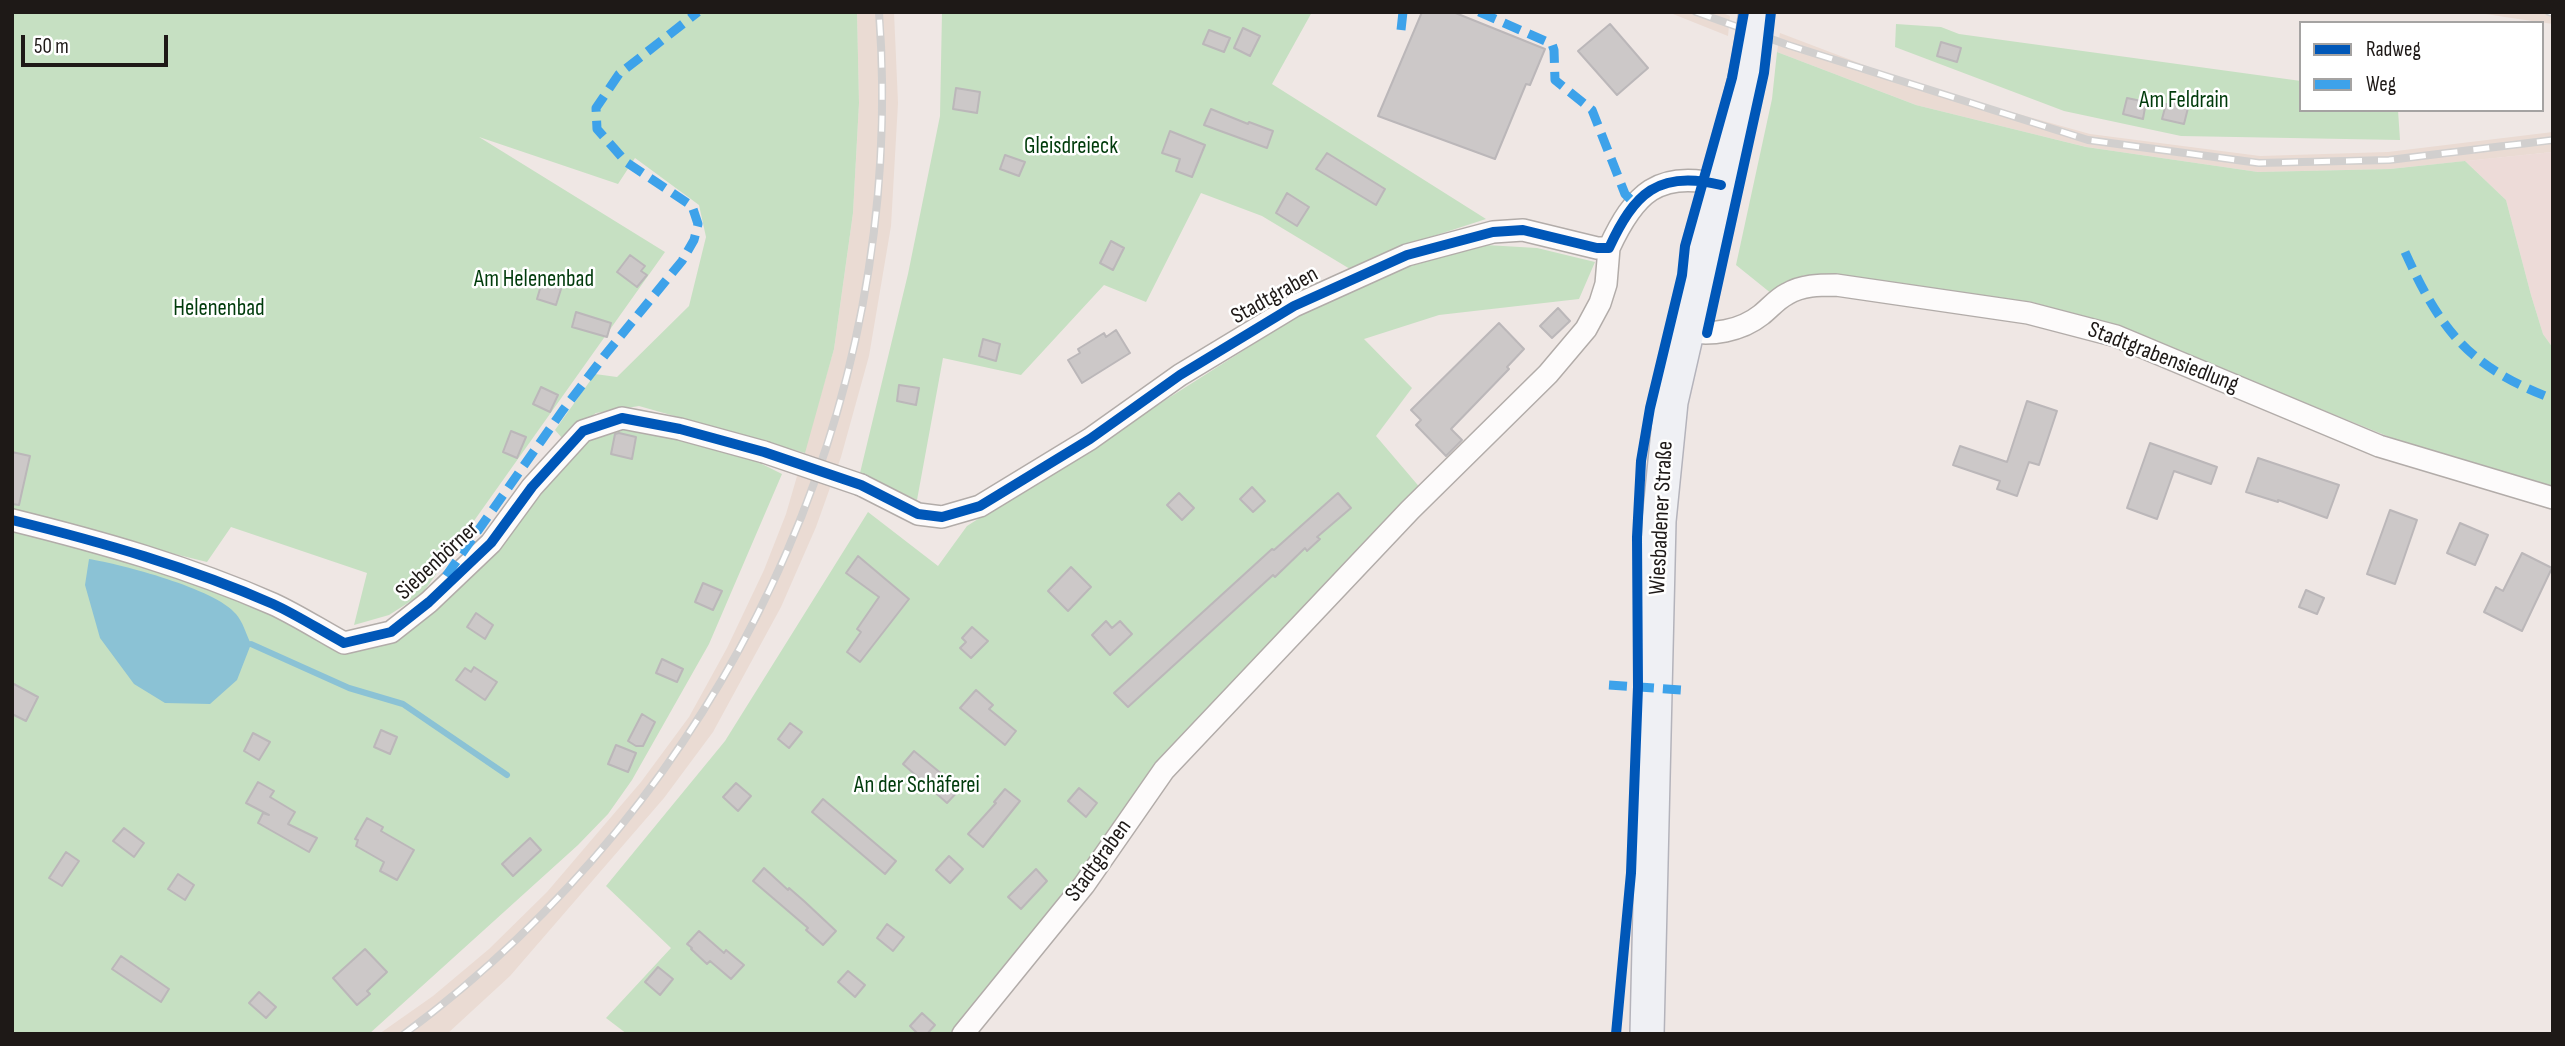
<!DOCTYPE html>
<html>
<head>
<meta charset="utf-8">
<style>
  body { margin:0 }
  #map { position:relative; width:2565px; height:1046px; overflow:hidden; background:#efe7e4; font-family:"Sofia Sans Condensed",sans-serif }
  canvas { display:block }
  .frame { position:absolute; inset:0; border:14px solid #1e1917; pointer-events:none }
  .legend { position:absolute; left:2299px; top:21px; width:245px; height:91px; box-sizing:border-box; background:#fff; border:2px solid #a5a3a2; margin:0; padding:9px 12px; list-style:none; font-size:21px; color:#1e1917 }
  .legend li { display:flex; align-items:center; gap:14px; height:35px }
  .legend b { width:35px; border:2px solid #a5a3a2 }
  .scale { position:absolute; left:21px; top:35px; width:147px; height:32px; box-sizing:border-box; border:4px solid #1e1917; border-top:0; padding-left:9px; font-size:21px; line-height:24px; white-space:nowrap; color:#1e1917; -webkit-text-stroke:5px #fff; paint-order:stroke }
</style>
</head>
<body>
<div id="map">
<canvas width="2565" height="1046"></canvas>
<div class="frame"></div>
<ul class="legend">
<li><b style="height:9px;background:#0057b8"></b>Radweg</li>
<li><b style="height:9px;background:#3da2ea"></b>Weg</li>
</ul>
<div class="scale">50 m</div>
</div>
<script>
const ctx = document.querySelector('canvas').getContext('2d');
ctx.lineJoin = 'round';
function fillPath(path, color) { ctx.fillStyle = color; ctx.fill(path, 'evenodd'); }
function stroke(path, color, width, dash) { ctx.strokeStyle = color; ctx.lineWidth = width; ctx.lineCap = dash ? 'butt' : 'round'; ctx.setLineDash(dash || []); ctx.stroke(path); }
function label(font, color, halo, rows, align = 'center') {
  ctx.font = font + ' "Sofia Sans Condensed",sans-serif'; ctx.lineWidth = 5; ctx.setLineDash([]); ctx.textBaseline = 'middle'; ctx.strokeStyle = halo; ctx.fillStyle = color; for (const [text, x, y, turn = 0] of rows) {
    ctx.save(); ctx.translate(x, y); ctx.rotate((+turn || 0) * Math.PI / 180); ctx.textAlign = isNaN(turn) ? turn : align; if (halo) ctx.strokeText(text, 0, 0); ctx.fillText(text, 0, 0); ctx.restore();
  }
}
fillPath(new Path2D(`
  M857,12H894L898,103L891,226L869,356L841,457L816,527L781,607L713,732L664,798L510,976L447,1034H379L433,996L489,949L547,892L641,782L689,717L727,648L764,570L786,514L834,349L853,213L859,103Z
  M1668,12H1720L1730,16L1728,36Z
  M2474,12H2553V24L2505,17Z
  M1780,33L1922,87L2090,134L2260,156L2388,152L2553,132V152L2390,169L2258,172L2086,147L1916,105L1777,52Z`), '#eadbd3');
fillPath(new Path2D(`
  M2553,152V348L2543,334L2531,295L2506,200L2465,161Z`), '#eddbd8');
fillPath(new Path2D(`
  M12,12H857L859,103L853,213L834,349L805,453L639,406L596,413L562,438L555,430L595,374L617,377L689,306L706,237L699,205L635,158L618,184L479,137L665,252L422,594L389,615L354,625L367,573L231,527L207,562L12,514Z
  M942,12H1312L1272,84L1486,219L1403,246L1350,269L1262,216L1201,193L1146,302L1104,285L1021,375L943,358L917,500L860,473L908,274L940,116Z
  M1896,24L1941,27L1959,34L2301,81V110H2398L2400,140L2181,136L2064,111L1895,47Z
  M1777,52L1916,105L2086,147L2258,172L2390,169L2465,161L2506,200L2531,295L2543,334L2553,348V487L2392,438L2120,328L2032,302L1837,276L1804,275L1772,294L1736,265L1772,99Z
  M1486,245L1537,248L1595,262L1579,299L1439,315L1364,339L1412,388L1376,436L1422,490L1163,764L1079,885L954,1034H627L606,1018L671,948L606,886L725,741L868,512L938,566L967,526L1315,305L1396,270Z
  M621,418L752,459L782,474L709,644L632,780L608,814L578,845L369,1034H12V528L204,584L271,612L344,648L399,635L583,431Z`), '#c6e0c2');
fillPath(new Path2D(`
  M89,559C121,564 216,589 236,614C243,622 246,634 251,644L237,680L210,704L165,703L134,684L100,638L85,585Z`), '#8bc2d5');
stroke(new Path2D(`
  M251,644L349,688L403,704L507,775`), '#8bc2d5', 6);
const building = new Path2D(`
  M1422,12H1453L1545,49L1530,85L1526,84L1495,159L1378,116Z
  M1610,24L1648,68L1617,95L1578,51Z
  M1243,28L1260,36L1250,56L1234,48Z
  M1209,30L1230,38L1224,52L1203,44Z
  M1941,42L1961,48L1957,62L1937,56Z
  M956,88L980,92L977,113L953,109Z
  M2127,98L2146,102L2143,119L2123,114Z
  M2170,99L2189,104L2184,124L2162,119L2166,104H2169Z
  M1211,109L1248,124L1249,122L1273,131L1267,148L1204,125Z
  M1170,131L1205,145L1192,177L1176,171L1180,159L1162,153Z
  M1327,153L1385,189L1376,205L1316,169Z
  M1005,155L1025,162L1019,176L1000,169Z
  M1287,193L1309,207L1297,226L1276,213Z
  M1111,241L1124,248L1113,270L1100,263Z
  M630,255L645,266L641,271L647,275L637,287L617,272Z
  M542,282L561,289L556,305L537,299Z
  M1558,308L1570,321L1552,338L1540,326Z
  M576,312L611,323L607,337L572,327Z
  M1499,323L1524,349L1507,367L1509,369L1451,429L1462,440L1446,456L1416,425L1421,420L1411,410Z
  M1116,330L1130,353L1082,383L1068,360L1080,353L1078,349L1104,333L1106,337Z
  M983,339L1000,344L996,361L979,356Z
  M899,385L919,388L916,405L897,401Z
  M541,387L558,395L550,412L533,404Z
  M2027,401L2057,411L2039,465L2029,462L2017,496L1997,489L2000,481L1953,465L1960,446L2007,462Z
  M511,431L526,437L517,458L503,452Z
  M619,433L636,437L632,459L611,454L615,434Z
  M2150,443L2217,467L2211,484L2174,471L2157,519L2127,508Z
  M12,452L30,456L19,505L12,504Z
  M2258,458L2339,485L2327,518L2278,500V502L2246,492Z
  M1252,487L1265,501L1253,512L1240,499Z
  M1179,493L1194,508L1182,520L1167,505Z
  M1338,493L1351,508L1317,537L1320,539L1307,551L1305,548L1275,577L1273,575L1128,707L1114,693L1272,549L1274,550Z
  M2390,510L2417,520L2395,584L2367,574Z
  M2460,523L2488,535L2475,565L2447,553Z
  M2522,553L2552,568L2522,631L2484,612L2496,587L2503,591Z
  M858,556L909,599L860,662L847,652L861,632L857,629L879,597L846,573Z
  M1071,567L1091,587L1068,611L1048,591Z
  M703,583L722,591L713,610L695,602Z
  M2306,590L2324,598L2317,614L2299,607Z
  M476,613L493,625L485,639L467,627Z
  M1106,621L1112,628L1120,621L1132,634L1110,655L1092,635Z
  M972,627L988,641L971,658L960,648L966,642L962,638Z
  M662,659L683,669L677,682L656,673Z
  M474,667L497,682L485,700L456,680L465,668L471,672Z
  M12,683L38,697L26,721L12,714Z
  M976,690L993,705L989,709L1016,731L1005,745L960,708Z
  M642,714L655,722L643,746H636L628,741Z
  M790,723L802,732L789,748L778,739Z
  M381,730L397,737L390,754L374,747Z
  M253,733L270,742L259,760L244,751Z
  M616,745L636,753L628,772L608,764Z
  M914,751L960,789L947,803L903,764Z
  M258,782L274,791L270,797L295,812L288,824L317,838L309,852L258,823L263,813L269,815L246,803Z
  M736,783L751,796L738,811L723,797Z
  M1079,788L1097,803L1086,817L1068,801Z
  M1005,789L1020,801L983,847L968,834L996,803L994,802Z
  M823,799L896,861L885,874L812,812Z
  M367,818L383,827L381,831L414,850L397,880L380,871L384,862L356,846L358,840L355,839Z
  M124,828L144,843L134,857L113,841Z
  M530,838L541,850L513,876L502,864Z
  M66,852L79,861L62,886L49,878Z
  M949,856L963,869L950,883L936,870Z
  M764,868L788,890L789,888L804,901L836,931L823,945L806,930L808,928L753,881Z
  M1036,869L1047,881L1021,909L1008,897Z
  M178,874L194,885L185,900L168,889Z
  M887,924L904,937L893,951L877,938Z
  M699,931L724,953L726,950L744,965L731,979L710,961L707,964L691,949L692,948L687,944Z
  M365,949L387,972L367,991L370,994L357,1005L333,978Z
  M121,956L169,989L161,1002L112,969Z
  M658,967L673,979L660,995L645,982Z
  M848,971L865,985L855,997L838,982Z
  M259,992L276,1007L266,1018L249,1003Z
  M922,1013L935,1025L927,1034H918L910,1026Z`);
fillPath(building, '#ccc8c8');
stroke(building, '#bbb7b9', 2);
const street = new Path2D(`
  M1687,331C1711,336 1741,331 1761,315C1770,308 1777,299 1787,294C1802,285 1819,285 1836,285L2028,313L2116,336L2379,446L2553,498
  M861,485L918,514L942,517L980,506L1090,439L1180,375L1294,306L1407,255L1493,232L1523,230L1597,248H1609C1634,194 1658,169 1721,185
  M12,520C101,542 189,567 273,604C297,615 320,630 344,643L391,632L429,602L491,543L532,487L583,431L622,418L680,429L764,452
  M963,1034L1084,885L1164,770L1410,510L1548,374L1586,329L1600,303L1606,284L1609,248`);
const primary = new Path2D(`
  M1647,1034L1659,521L1671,402L1749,61`);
stroke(street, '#b2aca9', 24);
stroke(primary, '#b4b3bb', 36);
stroke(street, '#fdfbfb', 21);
stroke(primary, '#eff0f4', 33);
const rail = new Path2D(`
  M1696,12L1788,45L2088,140L2259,163L2389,160L2553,140
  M2549,12L2553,13
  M404,1034C723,798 909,410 879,12`);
stroke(rail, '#d1cfce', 8);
stroke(rail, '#fff', 5, [16]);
const streetBridge = new Path2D(`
  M764,452L861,485`);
const primaryBridge = new Path2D(`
  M1749,61L1756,12`);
stroke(streetBridge, '#b2aca9', 24, []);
stroke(primaryBridge, '#b4b3bb', 36, []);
stroke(streetBridge, '#fdfbfb', 21);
stroke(primaryBridge, '#eff0f4', 33);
stroke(new Path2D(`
  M1479,12L1552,44L1554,50L1555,80L1592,110L1625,194L1634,203
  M1401,30L1403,12
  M2405,252C2441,331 2469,367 2553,399
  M446,576L563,410L605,355L682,261L694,240L698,224L692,206L626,162L597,129L596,108L619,74L698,12
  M1609,685L1682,690`), '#3da2ea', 9, [18, 9]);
stroke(new Path2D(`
  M1707,333L1764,73L1771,12
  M12,520C101,542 189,567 273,604C297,615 320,630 344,643L391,632L429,602L491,543L532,487L583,431L622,418L680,429L764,452L861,485L918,514L942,517L980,506L1090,439L1180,375L1294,306L1407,255L1493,232L1523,230L1597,248H1609C1634,194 1658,169 1721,185
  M1616,1034L1631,873L1638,687L1637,537L1641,461L1650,408L1682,275L1685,246L1732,78L1744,12`), '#0057b8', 10);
label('23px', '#003b0b', '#fff', [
  ["Am Feldrain",2184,101],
  ["Gleisdreieck",1071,147],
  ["Am Helenenbad",534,280],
  ["Helenenbad",219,309],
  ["An der Schäferei",917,786]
]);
label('23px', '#1e1917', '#fff', [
  ["Stadtgraben",1275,296,-29],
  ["Stadtgrabensiedlung",2163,358,21],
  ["Wiesbadener Straße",1662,518,-87],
  ["Siebenbörner",438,561,-43],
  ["Stadtgraben",1099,861,-54]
]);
</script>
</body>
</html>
